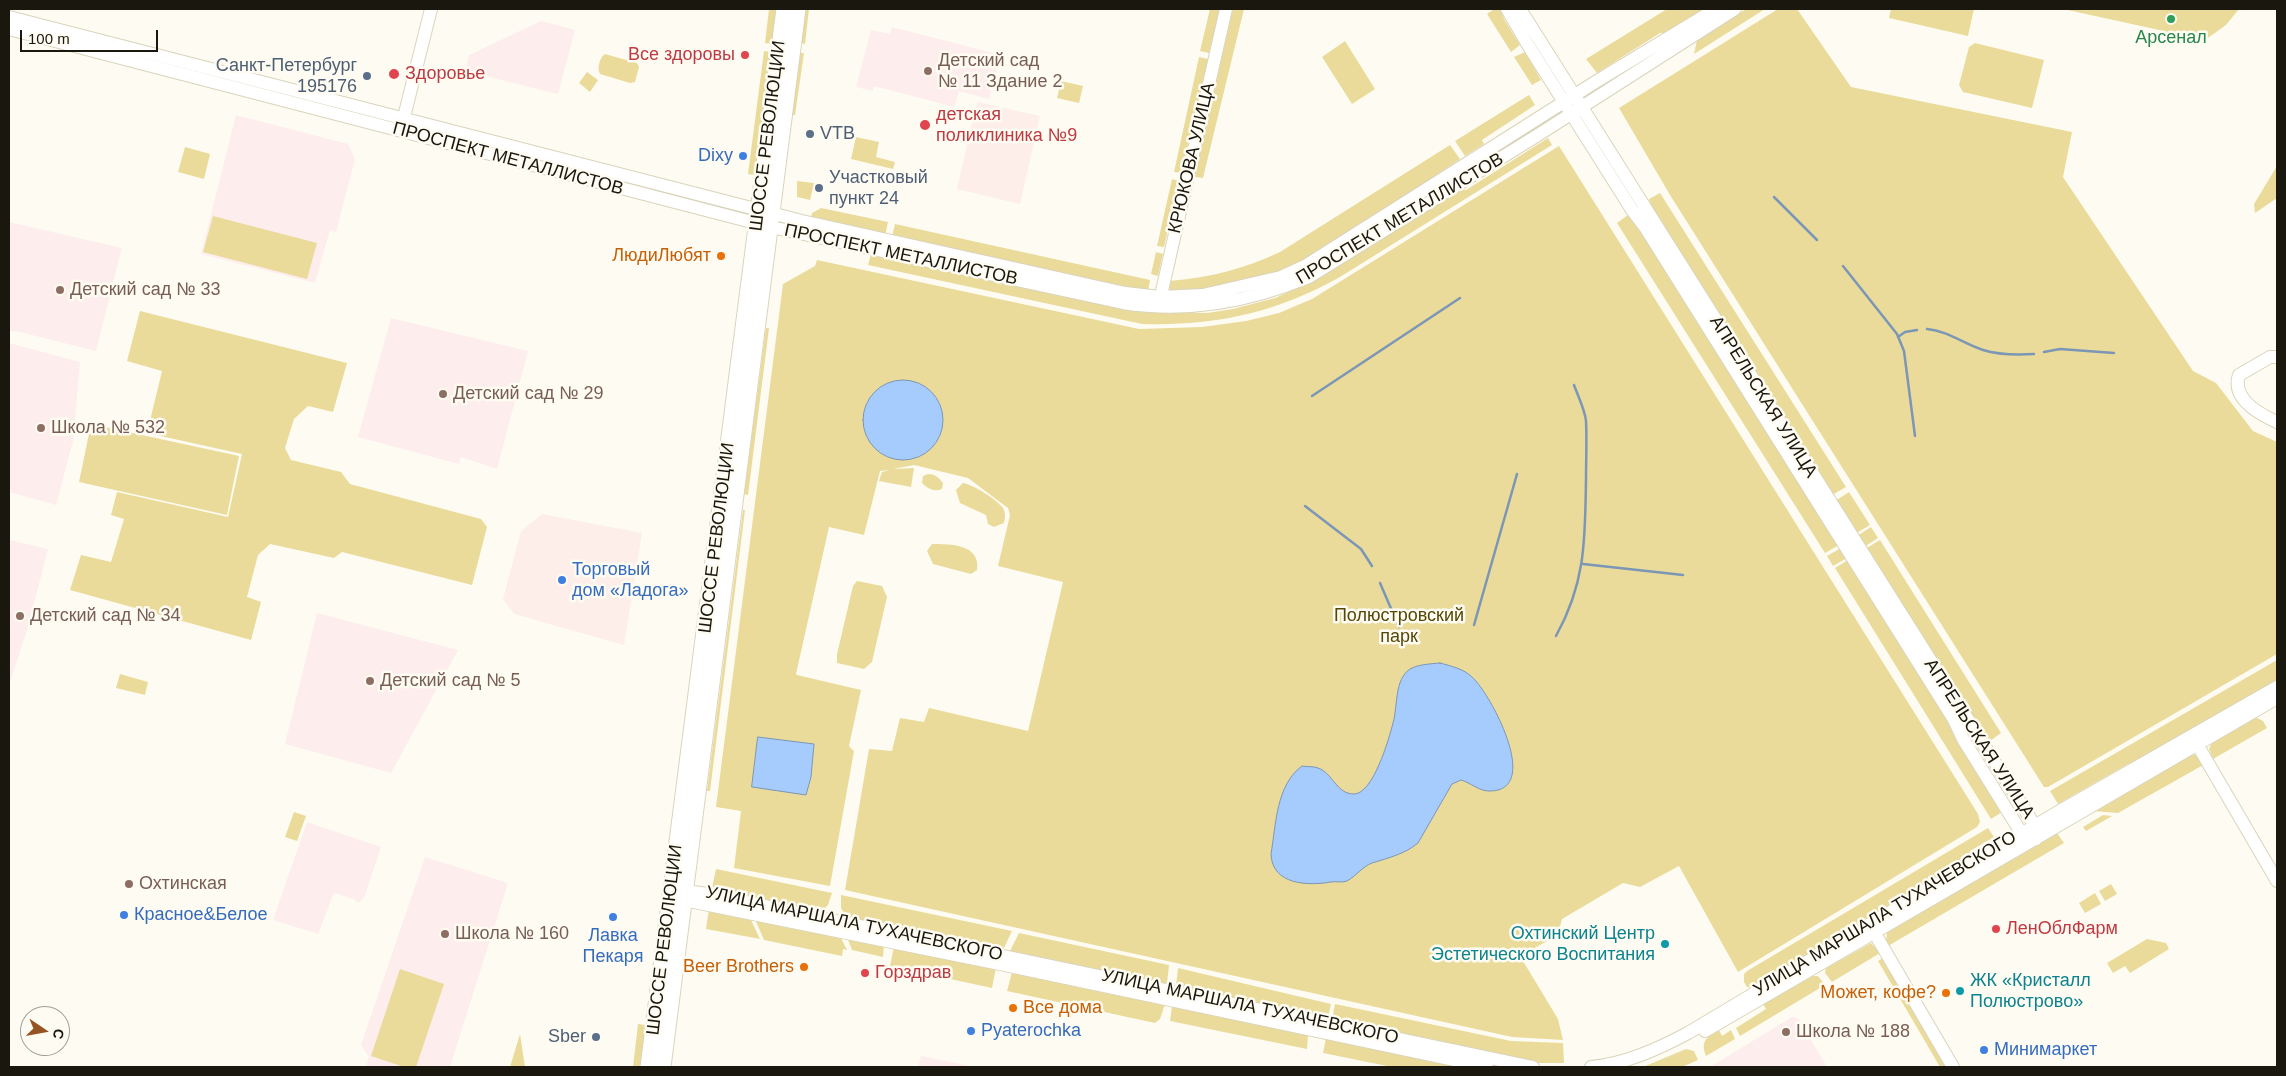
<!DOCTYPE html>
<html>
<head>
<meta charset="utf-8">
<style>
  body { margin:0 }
  #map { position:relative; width:2286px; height:1076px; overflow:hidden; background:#fefcf2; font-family:Helvetica,sans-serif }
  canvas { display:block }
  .frame { position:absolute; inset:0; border:10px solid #19170e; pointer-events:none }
  .north { position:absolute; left:20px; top:1006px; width:50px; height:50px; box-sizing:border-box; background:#fefcf2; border:1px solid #a2a097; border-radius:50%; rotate:102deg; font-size:14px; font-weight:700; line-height:20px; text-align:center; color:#19170e }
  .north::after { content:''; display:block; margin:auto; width:18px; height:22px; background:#965422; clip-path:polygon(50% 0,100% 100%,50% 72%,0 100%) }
  .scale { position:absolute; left:20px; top:30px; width:138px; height:22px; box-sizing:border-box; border:2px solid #19170e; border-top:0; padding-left:6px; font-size:15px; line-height:18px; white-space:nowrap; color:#19170e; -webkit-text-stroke:4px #fefcf2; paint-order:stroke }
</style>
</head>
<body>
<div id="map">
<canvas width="2286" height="1076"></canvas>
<div class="frame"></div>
<div class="north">С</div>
<div class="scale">100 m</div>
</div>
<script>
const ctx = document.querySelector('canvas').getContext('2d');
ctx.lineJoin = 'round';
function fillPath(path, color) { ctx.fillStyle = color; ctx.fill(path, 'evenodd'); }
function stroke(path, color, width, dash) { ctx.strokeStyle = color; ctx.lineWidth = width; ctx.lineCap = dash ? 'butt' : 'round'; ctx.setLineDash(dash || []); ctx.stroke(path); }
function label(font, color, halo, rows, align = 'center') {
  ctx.font = font + ' Helvetica,sans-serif'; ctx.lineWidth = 5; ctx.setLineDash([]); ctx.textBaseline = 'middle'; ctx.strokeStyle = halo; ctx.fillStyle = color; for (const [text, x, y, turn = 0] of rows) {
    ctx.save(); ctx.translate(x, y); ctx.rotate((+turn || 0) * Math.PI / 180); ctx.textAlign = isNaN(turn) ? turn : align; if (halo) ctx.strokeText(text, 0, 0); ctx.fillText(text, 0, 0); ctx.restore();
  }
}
fillPath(new Path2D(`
  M977,102L1040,116L1020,204L957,189Z
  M542,514L642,533L624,645L514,614L503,599L521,531Z`), '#fdeee9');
fillPath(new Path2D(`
  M541,21L575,30L558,94L465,71L469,55Z
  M892,27L1001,55L989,99L959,91L954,107L874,86L873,91L856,87L871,30L890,34Z
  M236,115L348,144L355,159L336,232L330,230L315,283L201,254Z
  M9,222L122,248L96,351L20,332L9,331Z
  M391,318L528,351L497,469L461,457L459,464L358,437Z
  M9,343L80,362L73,441L56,505L9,492Z
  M9,540L48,549L28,627L9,685Z
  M317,613L458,650L391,773L285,744Z
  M307,822L381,847L364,898L358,903L354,899L334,893L318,934L273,920Z
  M425,857L508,883L450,1067H366L369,1057L361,1045Z
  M1792,1017L1798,1018L1827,1067H1710Z
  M921,1056L975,1067H918Z`), '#fdedec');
fillPath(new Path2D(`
  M769,9H776L772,44L765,43Z
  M805,9H809L805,44L801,43Z
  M1210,9H1220L1209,53L1200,51Z
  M1233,9H1244L1203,178L1194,177Z
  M1494,9H1501L1504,19L1520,45L1511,52L1487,14Z
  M1667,9H1707L1669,33H1660L1597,73L1586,59Z
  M1746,9H1765L1694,54L1697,40Z
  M1778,9H1797L1851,87L2072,132L2063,177L2193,371L2216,383L2253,431L2277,442V654L2048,787H2044L1670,195L1619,108Z
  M1891,9H1974L1968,36L1889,18Z
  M2063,9H2239L2226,25L2205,40Z
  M1345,41L1375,89L1352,104L1322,57Z
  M1975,43L2044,60L2032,108L1963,92L1959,85L1969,47Z
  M764,51L771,52L755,175L748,174Z
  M1525,52L1541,80L1532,85L1514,57Z
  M800,53H804L795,115H792Z
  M605,54L637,63L639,67L635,82L630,83L600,74C597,69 599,58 605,54Z
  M1199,57L1208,59L1181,173L1174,172Z
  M587,72L598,80L590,92L579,83Z
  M1061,81L1083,86L1079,103L1057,98Z
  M1529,95L1535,105L1482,140L1484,144L1465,156L1455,141Z
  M856,137L879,142L876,157L895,162L893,169L851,159Z
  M1548,138L1552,145L1340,277C1276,313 1215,326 1142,324L868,265L871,254L1142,312L1207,313L1233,309L1275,298L1311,282L1459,189L1466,190Z
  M1450,145L1460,159L1320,253L1280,271L1202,289L1171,290L1169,288V281C1209,278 1244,269 1280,252Z
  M1559,146L1978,814L1980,822L1977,827L1738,972L1679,866L1640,887L1623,883L1562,919L1558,935L1520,956L1558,1019L1563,1040L1512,1037L845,890L869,749L892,751L900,718L924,722L929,708L1028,731L1063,582L998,566L1010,515L1008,508L968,478L914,465L893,469L914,468L911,487L879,481L882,472L889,470L880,471L864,535L829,527L796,674L797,675L861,690L849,746L854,751L830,886L734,868L741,811L716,807L783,284L815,266L817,260L1139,329L1202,327L1246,321L1279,313L1312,299Z
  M185,147L210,154L204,179L178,172Z
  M2277,166V198L2255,213L2254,204Z
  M1172,179L1179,181L1164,247L1157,246Z
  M797,181L814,183L810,200L797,197Z
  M1660,193L1846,487L1832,495L1654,213L1649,199Z
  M821,208L888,222L885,236L880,232L811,217L812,213Z
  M1628,215L1641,231L1839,545L1825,553L1617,223Z
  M213,216L317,243L307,279L203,252Z
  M895,224L1150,280L1148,291L892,237Z
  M1156,252L1163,254L1158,276L1151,274Z
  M140,311L347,363L333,412L308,406L294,419L285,448L291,460L341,472L350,484L481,519L487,527L472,585L342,552L334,558L270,544L258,555L247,597L261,602L251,640L70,590L81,555L111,562L124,519L111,515L117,492L228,517L242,454L147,433L162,371L127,361Z
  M766,328H769L748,495L744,494Z
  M91,424L239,456L227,515L79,482Z
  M928,474C935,474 938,477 943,483L942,489C934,492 928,489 922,483L923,476Z
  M963,483C974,485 996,499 1003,508C1006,513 1005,519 1004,523L994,527L988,524L986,515L960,503L956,490Z
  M1849,492L1870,525L1855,534L1835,501Z
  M743,510H745L710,791H707Z
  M1871,527L1878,538L1864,547L1857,536Z
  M1880,540L2001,733L1990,741L1967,710L1865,549Z
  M932,544C950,544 981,544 977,570L971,574L933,564L927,551Z
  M1841,548L1847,558L1833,566L1827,556Z
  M1848,560L1949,720L2002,812L1991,819L1835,568Z
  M857,581L882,586L887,597L872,662L864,669L837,663V654L853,586Z
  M2277,660V681L2144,759L2128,764L2058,804L2050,791Z
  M120,674L148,682L145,695L116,688Z
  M2255,717L2263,721L2267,728L2213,759L2209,749L2212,742Z
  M2191,754L2199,756L2205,764L2118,813L2093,811Z
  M294,812L306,816L297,841L285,837Z
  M2103,815L2112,816L2086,831L2083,827Z
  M1988,828L1994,837L1970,851L1972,855L1752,988L1747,987L1744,982V974L1747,971Z
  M2057,833L2064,843L1888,946L1886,941L1887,932Z
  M716,869L832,893L828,905L822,911L712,888Z
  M2111,884L2117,894L2105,901L2099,891Z
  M2095,893L2101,904L2085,913L2079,903Z
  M841,895L1012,931L1003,950L845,916L841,908Z
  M709,908L725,915L751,920L760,939L706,929Z
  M754,917L840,936L847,950L843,949L842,956L764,940Z
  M1019,933L1169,965L1167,984L1010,951Z
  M847,937L884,945L883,957L852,950Z
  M2147,939L2166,943L2169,949L2130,973L2125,966L2113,973L2107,963Z
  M1871,943L1880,953L1832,982L1825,973L1826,968Z
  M894,947L996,968L992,988L890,966Z
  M1883,958L1947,1067H1940L1878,961Z
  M1178,968L1331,1004L1328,1018L1176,986Z
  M400,969L444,984L416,1067H404L371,1056Z
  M1012,972L1165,1004L1160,1019L1155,1023L1007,991Z
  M1812,976H1818L1825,985L1740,1036L1736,1028L1766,1009L1763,1004Z
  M1335,1004L1511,1041L1563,1043L1564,1063H1539L1332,1019Z
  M1172,1006L1308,1035L1307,1049L1170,1021Z
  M638,1024L646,1025L641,1067H633Z
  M1719,1030L1722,1036L1731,1030L1735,1039L1706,1056C1700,1041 1707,1037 1719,1030Z
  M520,1034L525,1067H510Z
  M1326,1038L1464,1067H1392L1323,1053Z
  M1686,1049L1694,1051L1698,1060L1682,1067H1643Z`), '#eadb9b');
const water = new Path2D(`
  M863 420a40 40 0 1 1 80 0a40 40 0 1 1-80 0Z
  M1440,663C1451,666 1464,669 1472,677C1491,694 1543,792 1489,791C1479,791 1471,783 1461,780L1452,784L1418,843C1405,854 1388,858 1372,863C1362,867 1356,876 1347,881C1343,883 1336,881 1331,882C1308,886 1272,885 1271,854C1276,825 1276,785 1302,766C1307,767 1313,766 1318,768C1333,773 1336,794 1354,794C1373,794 1389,739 1393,723C1398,706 1394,680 1410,669C1419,664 1431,664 1440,663Z
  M758,737L814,744L811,777L806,795L752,787Z`);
fillPath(water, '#a6ccfe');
stroke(water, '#7c96b6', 1);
stroke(new Path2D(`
  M1774,197L1817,240
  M1843,266L1897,334L1904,351L1915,436
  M1927,329C1948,331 1964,344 1983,350C1999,355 2017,355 2034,354
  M1898,337L1905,332L1917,330
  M2044,352L2060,349L2114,353
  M1312,396L1460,298
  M1305,506L1361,549L1372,566
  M1583,564L1683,575
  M1380,583L1399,627
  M1474,625L1517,474
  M1556,636C1586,582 1585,539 1586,479C1586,460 1587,440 1586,421C1585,410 1578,396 1574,385`), '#7c96b6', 2.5);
const minor = new Path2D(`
  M1507,9L1528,45L1632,210L1645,227L1953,718L1963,739L2022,834L2036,839
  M1520,9L2035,826L2036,839
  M9,17L802,221L1125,293L1160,297L1203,295L1281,277L1305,266L1597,81L1716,9
  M9,29L771,227L1123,303C1188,313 1248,302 1309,277L1538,135L1735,9
  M402,125L431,9
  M1159,304L1226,9
  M2277,357H2270L2239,375C2231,399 2259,414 2277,422
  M2194,739L2277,881
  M676,892L685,891L708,894L1533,1067
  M675,896L684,900L1000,964L1487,1067
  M1871,927L1953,1067
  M1705,1031L2277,698
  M1591,1067C1625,1064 1658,1049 1688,1033L2053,815L2277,687`);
const major = new Path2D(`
  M648,1067L784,9
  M663,1067L798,9`);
stroke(minor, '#dad4bb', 14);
stroke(major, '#dad4bb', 17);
stroke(minor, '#fff', 12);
stroke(major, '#fff', 15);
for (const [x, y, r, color] of [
  [2171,19,5,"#2e9e5b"],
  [745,55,5,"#e0444e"],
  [928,71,5,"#8d6e63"],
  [394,74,6,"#e0444e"],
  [367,76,5,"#5c6f8a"],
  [925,125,6,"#e0444e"],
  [810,134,5,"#5c6f8a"],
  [743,156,5,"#3f7fe0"],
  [819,188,5,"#5c6f8a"],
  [721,256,5,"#e8710a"],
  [60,290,5,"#8d6e63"],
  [443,394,5,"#8d6e63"],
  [41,428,5,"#8d6e63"],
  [562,580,5,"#3f7fe0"],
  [20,616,5,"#8d6e63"],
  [370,681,5,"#8d6e63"],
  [129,884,5,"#8d6e63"],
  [124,915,5,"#3f7fe0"],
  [613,917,5,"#3f7fe0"],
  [1996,929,5,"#e0444e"],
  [445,934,5,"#8d6e63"],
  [1665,944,5,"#0f9aa8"],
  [804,967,5,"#e8710a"],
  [865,973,5,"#e0444e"],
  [1960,991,5,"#0f9aa8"],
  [1946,993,5,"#e8710a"],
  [1013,1008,5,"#e8710a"],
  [971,1031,5,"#3f7fe0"],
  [1786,1032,5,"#8d6e63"],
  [596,1037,5,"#5c6f8a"],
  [1984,1050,5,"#3f7fe0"]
]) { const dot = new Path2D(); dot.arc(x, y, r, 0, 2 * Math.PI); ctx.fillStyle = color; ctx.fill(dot); stroke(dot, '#fefcf2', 2); }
label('18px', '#27864d', '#fefcf2', [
  ["Арсенал",2171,38]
]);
label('18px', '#be3a42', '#fefcf2', [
  ["Все здоровы",735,55,"right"],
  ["Здоровье",405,74],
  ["детская",936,115],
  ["поликлиника №9",936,136],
  ["ЛенОблФарм",2006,929],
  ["Горздрав",875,973]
], 'left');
label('18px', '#785e54', '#fefcf2', [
  ["Детский сад",938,61],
  ["№ 11 Здание 2",938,82],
  ["Детский сад № 33",70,290],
  ["Детский сад № 29",453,394],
  ["Школа № 532",51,428],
  ["Детский сад № 34",30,616],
  ["Детский сад № 5",380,681],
  ["Охтинская",139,884],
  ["Школа № 160",455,934],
  ["Школа № 188",1796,1032]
], 'left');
label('18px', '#4e5e75', '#fefcf2', [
  ["Санкт-Петербург",357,66],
  ["195176",357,87],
  ["VTB",820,134,"left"],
  ["Участковый",829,178,"left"],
  ["пункт 24",829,199,"left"],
  ["Sber",586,1037]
], 'right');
label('18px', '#19170e', '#fefcf2', [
  ["ШОССЕ РЕВОЛЮЦИИ",768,136,-83],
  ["КРЮКОВА УЛИЦА",1192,158,-77],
  ["ПРОСПЕКТ МЕТАЛЛИСТОВ",508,159,15],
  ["ПРОСПЕКТ МЕТАЛЛИСТОВ",1400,219,-31],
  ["ПРОСПЕКТ МЕТАЛЛИСТОВ",901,255,12],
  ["АПРЕЛЬСКАЯ УЛИЦА",1763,397,58],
  ["ШОССЕ РЕВОЛЮЦИИ",717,538,-83],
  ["АПРЕЛЬСКАЯ УЛИЦА",1979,739,57],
  ["УЛИЦА МАРШАЛА ТУХАЧЕВСКОГО",1885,914,-31],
  ["УЛИЦА МАРШАЛА ТУХАЧЕВСКОГО",854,924,12],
  ["ШОССЕ РЕВОЛЮЦИИ",665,940,-83],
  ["УЛИЦА МАРШАЛА ТУХАЧЕВСКОГО",1250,1007,12]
]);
label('18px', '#366cbe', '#fefcf2', [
  ["Dixy",733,156,"right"],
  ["Торговый",572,570],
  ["дом «Ладога»",572,591],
  ["Красное&Белое",134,915],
  ["Лавка",613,936,"center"],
  ["Пекаря",613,957,"center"],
  ["Pyaterochka",981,1031],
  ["Минимаркет",1994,1050]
], 'left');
label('18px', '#c56008', '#fefcf2', [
  ["ЛюдиЛюбят",711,256],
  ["Beer Brothers",794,967],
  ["Может, кофе?",1936,993],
  ["Все дома",1023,1008,"left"]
], 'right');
label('18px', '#554707', '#fefcf2', [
  ["Полюстровский",1399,616],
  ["парк",1399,637]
]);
label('18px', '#0d838f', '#fefcf2', [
  ["Охтинский Центр",1655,934],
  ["Эстетического Воспитания",1655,955],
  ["ЖК «Кристалл",1970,981,"left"],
  ["Полюстрово»",1970,1002,"left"]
], 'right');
</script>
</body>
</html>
